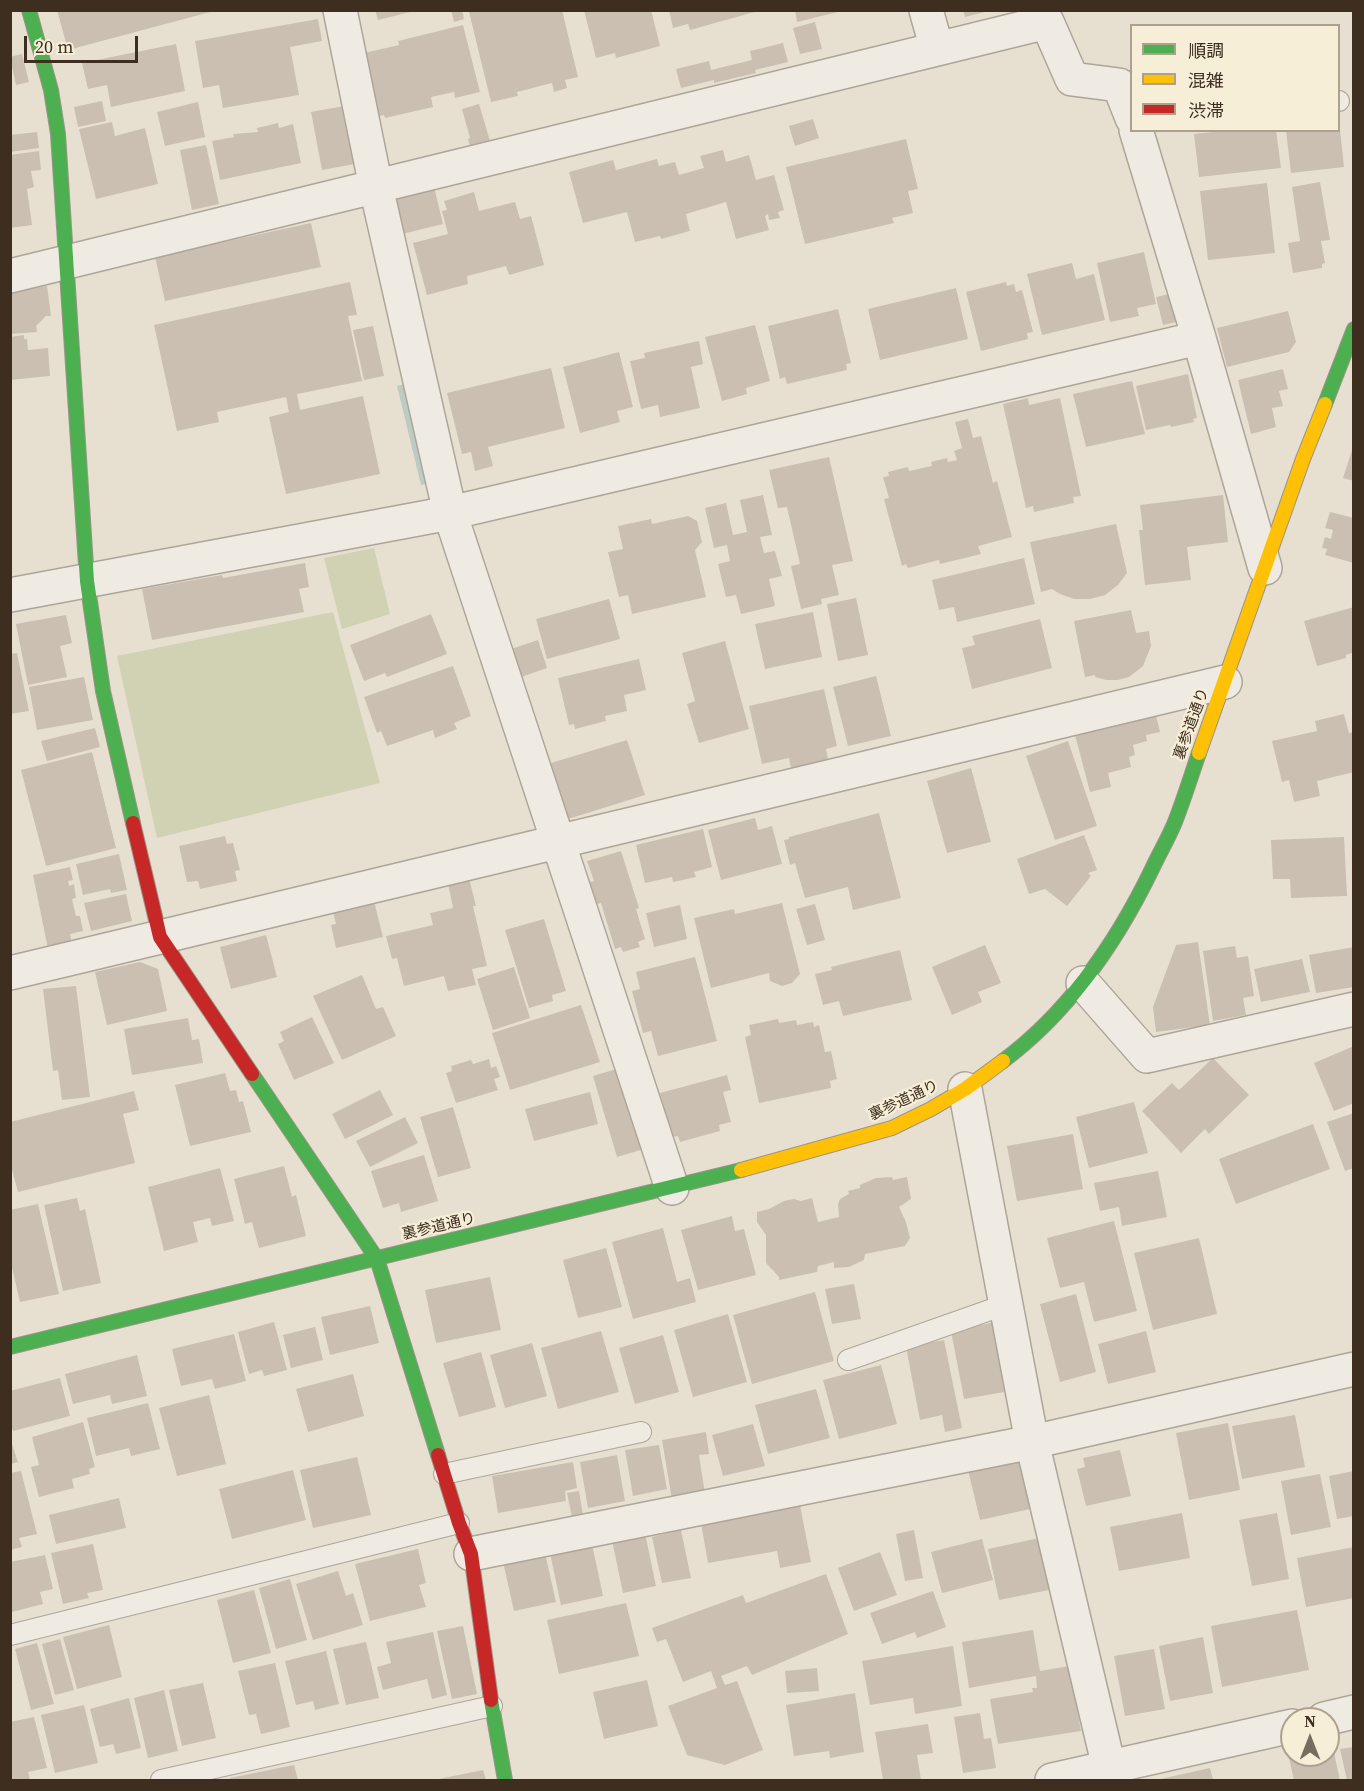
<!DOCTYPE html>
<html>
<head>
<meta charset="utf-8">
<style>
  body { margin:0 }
  #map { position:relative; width:1364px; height:1791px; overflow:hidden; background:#e7e0d1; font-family:"Source Serif 4","Noto Sans JP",serif }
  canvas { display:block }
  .frame { position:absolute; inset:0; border:12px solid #3d2e20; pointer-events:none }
  .legend { position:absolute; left:1130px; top:24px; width:210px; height:108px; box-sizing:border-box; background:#f7eed8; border:2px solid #ada18e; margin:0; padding:8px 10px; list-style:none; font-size:18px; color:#3d2e20 }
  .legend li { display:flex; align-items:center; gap:12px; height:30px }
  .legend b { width:30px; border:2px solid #ada18e }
  .north { position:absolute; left:1280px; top:1707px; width:60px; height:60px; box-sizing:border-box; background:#f7eed8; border:2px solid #ada18e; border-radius:50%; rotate:0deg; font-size:16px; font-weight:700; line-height:24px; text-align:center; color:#3d2e20 }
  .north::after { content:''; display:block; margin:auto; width:21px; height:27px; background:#786c5e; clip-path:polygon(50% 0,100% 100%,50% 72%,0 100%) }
  .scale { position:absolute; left:24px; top:36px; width:114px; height:27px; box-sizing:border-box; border:3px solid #3d2e20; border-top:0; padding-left:8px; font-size:18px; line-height:21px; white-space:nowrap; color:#3d2e20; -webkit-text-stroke:4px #f7eed8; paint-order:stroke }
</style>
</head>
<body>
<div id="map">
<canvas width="1364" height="1791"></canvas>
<div class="frame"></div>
<ul class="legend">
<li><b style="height:8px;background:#4caf50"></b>順調</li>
<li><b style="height:8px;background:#ffc107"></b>混雑</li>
<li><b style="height:8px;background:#c62828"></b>渋滞</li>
</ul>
<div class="north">N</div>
<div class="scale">20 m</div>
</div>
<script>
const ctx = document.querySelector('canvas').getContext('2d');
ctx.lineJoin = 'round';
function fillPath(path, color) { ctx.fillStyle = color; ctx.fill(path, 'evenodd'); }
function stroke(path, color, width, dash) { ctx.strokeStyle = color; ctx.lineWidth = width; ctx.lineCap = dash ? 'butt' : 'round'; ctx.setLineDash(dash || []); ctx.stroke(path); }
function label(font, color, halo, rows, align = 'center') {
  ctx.font = font + ' "Source Serif 4","Noto Sans JP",serif'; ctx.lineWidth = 4.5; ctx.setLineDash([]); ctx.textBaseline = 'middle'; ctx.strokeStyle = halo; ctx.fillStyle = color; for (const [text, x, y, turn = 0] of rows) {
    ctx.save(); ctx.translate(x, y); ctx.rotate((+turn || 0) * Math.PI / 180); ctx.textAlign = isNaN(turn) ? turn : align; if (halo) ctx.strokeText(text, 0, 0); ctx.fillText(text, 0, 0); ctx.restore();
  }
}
fillPath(new Path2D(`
  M374,548L390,614L342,629L324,558Z
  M333,612L380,783L157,838L117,656Z`), '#d1d1b3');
fillPath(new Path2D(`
  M408,383L432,483L421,485L397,386Z`), '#bcccc2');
fillPath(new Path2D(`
  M57,10H213L214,11L68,50Z
  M375,10H414V11L378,20Z
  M451,10H462L464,19L454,22Z
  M473,10H562L578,77L565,80L567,88L554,92L552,83L517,92L518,96L491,102L469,12Z
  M584,10H651L660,46L616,58L615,53L596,58Z
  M669,10H757L758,11L690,30L688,24L673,28Z
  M795,10H841L842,11L797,22Z
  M963,10H989V11L965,17Z
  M318,19L322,41L290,47L299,95L223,108L219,85L203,88L195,41Z
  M815,22L822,49L800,54L793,28Z
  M463,25L480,92L455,98L454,92L431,97L433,107L385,118L384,115L379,116L364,53L399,45L398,41Z
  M783,43L788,62L755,70L756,73L714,83V80L681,88L676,69L709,61L711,70L752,60L750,51Z
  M176,44L185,91L111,107L107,85L88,89L82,63Z
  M22,54L29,82L16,85L10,57Z
  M102,101L106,121L78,127L74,107Z
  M198,102L205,137L165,146L157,112Z
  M479,104L490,141L470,147L468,139L470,138L462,109Z
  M344,106L355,164L322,170L311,112Z
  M813,119L819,138L795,146L789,126Z
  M112,122L115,136L145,128L158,184L96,199L79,129Z
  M278,123L279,128L293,124L301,163L220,180L212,141L234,137L233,134L258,132L257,128Z
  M1231,130H1276L1281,168L1199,177L1194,134Z
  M1286,130H1340L1344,167L1291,173Z
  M37,132L39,148L10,152V135Z
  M906,139L918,189L908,191L913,213L892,218L894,223L805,244L786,167Z
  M206,145L219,204L192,210L180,150Z
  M723,150L726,162L749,155L756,180L774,175L784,210L778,212L780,218L769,220L768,214L765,216L769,230L736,239L726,202L686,214L690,231L661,239L660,236L635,242L627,212L583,223L569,172L613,160L616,170L657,159L659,166L675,162L679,175L704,168L700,156Z
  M39,151L41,170L31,171L34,187L27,189L32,225L10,228V155Z
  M1320,182L1330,240L1321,241L1325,263L1322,264V268L1293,273L1288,243L1300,241L1292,187Z
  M1267,183L1275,253L1208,260L1200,191Z
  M434,187L443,224L402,234L393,197Z
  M474,192L479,211L515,202L520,219L531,216L544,265L509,275L506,266L467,276L468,284L427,295L413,243L448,234L442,211L447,210L444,201Z
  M311,223L321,267L165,301L155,257Z
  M1144,252L1156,304L1137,308L1139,316L1110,322L1097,263Z
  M1072,263L1076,279L1094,274L1105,320L1042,335L1027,274Z
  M350,282L357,315L348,316L362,381L297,394L300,410L363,396L380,474L286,494L269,417L289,412L286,397L217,412L219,422L177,431L154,325Z
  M1006,282L1007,286L1014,284L1016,292L1022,290L1033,332L1027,333L1028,339L981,351L966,292Z
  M47,286L51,316H46L36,326L37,332L10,334V290Z
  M956,288L968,339L880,360L868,309Z
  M1169,294L1176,322L1163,325L1156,297Z
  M838,309L851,363L846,364L847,370L787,384L785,377L780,379L768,326Z
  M1288,311L1296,342L1289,352L1227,367L1217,328Z
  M755,325L770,381L746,388L747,394L722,401L705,337Z
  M373,326L384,376L364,380L353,330Z
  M24,335V339H27L28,350L48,348L50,376L10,380V337Z
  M699,341L703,364L691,367L700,408L660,417L658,405L641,409L630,361L645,358L644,353Z
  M619,352L633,407L617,411L620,422L580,433L563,367Z
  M551,368L565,428L488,447L493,466L475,471L471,452L462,454L447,393Z
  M1283,369L1288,389L1279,391L1283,406L1272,408L1276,427L1251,434L1238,380Z
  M1188,374L1197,418L1193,419L1194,422L1171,427L1170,425L1146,430L1136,386Z
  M1132,381L1145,434L1086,447L1073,394Z
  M1028,398L1029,405L1060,398L1081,496L1073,497L1074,503L1034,512L1033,506L1026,508L1003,404Z
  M968,419L973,438L981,436L993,483L997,481L1012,537L978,546L981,554L940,564L939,560L908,568L906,564L902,566L884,499L889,498L883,477L889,476L888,472L908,467L909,471L932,466L931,462L947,458L948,462L957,460L954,451L962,448L955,422Z
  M1353,447H1354V481L1343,478Z
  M829,457L853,561L832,565L839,595L821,599L822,604L801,609L791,566L800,564L787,507L778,508L769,470Z
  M763,495L772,535L760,537L764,553L775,551L782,576L769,579L775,606L741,614L736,595L726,597L718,564L730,561L727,545L714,548L705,508L726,503L733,535L747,532L740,500Z
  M1223,495L1228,542L1187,547L1191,580L1145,585L1139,530H1143L1140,505Z
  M1330,512L1354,518V563L1325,555L1327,549L1322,548L1325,537L1331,539L1333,530L1325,528Z
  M688,516L697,521L702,542L695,550L706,597L632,614L628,595L619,597L608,552L623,549L618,526L651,519L652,524Z
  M1116,524L1127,573L1118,585L1105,595L1090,599H1074L1060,594L1052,589L1041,592L1030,542Z
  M1024,558L1035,604L957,622L954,607L939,610L932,580Z
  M305,563L309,587L299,589L304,612L152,640L142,589L222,575L223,578Z
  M856,598L868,655L838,661L827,604Z
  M609,599L620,639L547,659L536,619Z
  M1354,607V652L1346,655V658L1317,666L1304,621Z
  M1131,610L1136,633L1149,631L1151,646L1143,666L1129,677L1118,680H1106L1095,677V675L1085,677L1074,621Z
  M813,612L822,657L765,669L755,624Z
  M431,614L447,654L387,677L385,673L364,681L350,645Z
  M66,615L72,643L60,646L67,677L28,685L16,624Z
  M1040,619L1052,668L972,689L962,648L975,645L972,636Z
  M538,640L547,668L521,677L511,649Z
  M725,641L749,729L699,743L687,704L695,701L682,653Z
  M17,653L29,711L10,714V654Z
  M639,659L646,690L624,695L627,711L605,716L606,721L575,729L574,724L569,725L558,678Z
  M453,666L471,716L454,723L457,729L435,738L433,730L387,746L381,731L377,733L364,697Z
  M876,676L891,736L848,746L833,687Z
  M84,677L93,720L37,730L29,687Z
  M824,689L837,746L826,749L828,759L791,768L789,758L762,764L749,706Z
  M1155,711L1160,732L1146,735L1147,741L1133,745L1135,755L1129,757L1131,767L1108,773L1111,787L1090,792L1074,731Z
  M1344,714L1349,733L1354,732V772L1317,781L1320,796L1294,802L1289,780L1282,782L1272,741L1317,731L1315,721Z
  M95,728L100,747L47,761L41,741Z
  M627,740L645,795L568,819L551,763Z
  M1068,741L1097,826L1055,840L1026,756Z
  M92,752L116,848L46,866L21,770Z
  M971,768L991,842L947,853L927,781Z
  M879,813L901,898L853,910L848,887L805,898L795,863L790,865L784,840L789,839V837Z
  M755,818L758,830L772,826L782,864L721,880L708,830Z
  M703,829L712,867L694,872L696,877L673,882L672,877L645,883L636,845Z
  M1084,835L1097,870L1088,873L1091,876L1067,906L1045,889L1029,894L1017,859Z
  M225,836L227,844L233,843L240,870L235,871L237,881L200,889L198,881L187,882L179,846Z
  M1344,837L1347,896L1291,898L1290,879H1273L1271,840Z
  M621,851L639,908L636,909L645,939L638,942L640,947L623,952L621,947L615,949L601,903L597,904L590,882L594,881L587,861Z
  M119,854L127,890L111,893L110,889L83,895L76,864Z
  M70,867L73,880L68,881L69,886L74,884L76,898L72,899L76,916H80L83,931L70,934L72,944L48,949L33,875Z
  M469,878L476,906H473L487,966L472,969L476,985L448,991L444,976L404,986L397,958L392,959L386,936L433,925L430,913L453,908L448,883Z
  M126,894L132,921L91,931L84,903Z
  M374,901L383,937L336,948L331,925L336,924L333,912Z
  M782,903L800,974L792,983L782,986L770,981L769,973L711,988L694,918L734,909L735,914Z
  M815,904L825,940L807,945L796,909Z
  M680,905L687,939L654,947L646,913Z
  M544,919L566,991L552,995L553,1001L529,1008L505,930Z
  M266,935L277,977L231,989L220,947Z
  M1198,942L1210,1025L1156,1032L1153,1007L1176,945Z
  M985,945L1001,983L978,992L982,1002L952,1015L932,967Z
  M1235,946L1237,958L1248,956L1254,996L1243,998L1246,1015L1213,1021L1203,951Z
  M1354,947V987L1316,993L1309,955Z
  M900,950L912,1000L843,1016L839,1001L823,1005L815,974L832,970L831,967Z
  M695,957L717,1041L658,1056L651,1031L643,1033L632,991L640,989L636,972Z
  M1302,959L1310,992L1261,1002L1254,969Z
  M140,962L158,969L167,1011L107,1025L95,972Z
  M514,967L530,1018L493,1030L477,979Z
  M362,975L376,1009L383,1007L396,1036L342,1060L313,996Z
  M76,986L90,1097L62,1100L58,1070L53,1071L43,989Z
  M581,1005L600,1062L510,1090L492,1033Z
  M312,1017L334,1063L294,1080L278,1044L284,1041L280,1032Z
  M188,1018L192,1040L199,1039L203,1063L132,1075L124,1029Z
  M778,1019L779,1023L796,1020L797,1025L813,1022L814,1027L819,1025L825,1052L831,1051L837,1079L830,1081L831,1088L759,1103L745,1037L751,1035L749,1025Z
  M1354,1046V1103L1334,1111L1314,1063Z
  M1213,1058L1249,1095L1209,1134L1205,1129L1181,1153L1142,1111L1172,1083L1179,1090Z
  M489,1059L491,1068L496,1066L500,1077L494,1079L498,1090L456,1103L446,1073L452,1071L451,1066L471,1060L473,1064Z
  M620,1068L644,1149L617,1157L593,1076Z
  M225,1073L230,1091L236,1090L239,1102L243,1101L251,1132L190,1146L175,1085Z
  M727,1075L731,1090L723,1092L731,1122L719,1125L720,1131L680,1142L678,1136L672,1137L660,1093Z
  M380,1090L393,1115L345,1139L332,1114Z
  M134,1091L139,1110L123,1114L135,1163L18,1192L10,1162V1122Z
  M590,1092L598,1124L534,1141L525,1109Z
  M1134,1102L1148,1153L1089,1168L1076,1117Z
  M453,1107L471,1168L438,1177L420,1117Z
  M1354,1113V1168L1345,1171L1327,1122Z
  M405,1117L418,1143L370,1167L356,1141Z
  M1313,1124L1330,1169L1236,1204L1219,1159Z
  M1073,1134L1083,1189L1017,1201L1007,1146Z
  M424,1155L438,1201L401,1212L399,1203L383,1208L371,1171Z
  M284,1166L292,1197L296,1195L306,1236L259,1248L252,1222L245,1224L234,1179Z
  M220,1168L234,1221L212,1226L210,1218L193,1222L198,1242L164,1251L148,1187Z
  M1158,1171L1167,1217L1122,1226L1119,1207L1100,1211L1094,1183Z
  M892,1177L893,1180L907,1177L911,1199L899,1207L906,1222L910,1238L905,1246L865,1254L864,1260L849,1267L834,1268V1262L818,1266L817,1272L779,1280V1277L766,1263V1235L757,1222V1212L769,1209L784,1201L794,1199L801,1201L812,1198L818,1222L839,1217L838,1204L840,1199L849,1194L848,1191L860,1188V1185L876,1178Z
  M77,1198L80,1211L85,1209L101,1283L63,1291L44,1205Z
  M38,1204L59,1294L20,1302L10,1259V1210Z
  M732,1216L735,1231L744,1229L756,1275L698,1290L681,1230Z
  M1114,1221L1137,1311L1094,1322L1084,1282L1060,1288L1047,1238Z
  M663,1228L677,1282L690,1278L696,1302L633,1319L612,1242Z
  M1199,1238L1217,1314L1153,1330L1134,1253Z
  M606,1248L622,1307L578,1318L563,1260Z
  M490,1277L501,1330L436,1343L425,1290Z
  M854,1284L861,1319L832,1324L825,1289Z
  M815,1292L834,1361L752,1384L733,1315Z
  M1076,1294L1096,1372L1060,1382L1040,1304Z
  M370,1306L379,1343L330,1355L321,1317Z
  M728,1314L747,1382L693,1397L674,1330Z
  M274,1322L287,1370L264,1376L262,1370L249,1374L238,1332Z
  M996,1322L1010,1391L964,1399L951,1331Z
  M315,1327L323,1360L291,1368L283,1335Z
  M601,1331L619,1392L558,1409L541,1348Z
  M1146,1331L1156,1372L1108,1384L1098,1344Z
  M234,1334L246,1381L215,1389L212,1379L181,1386L172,1349Z
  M663,1335L679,1392L635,1404L619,1348Z
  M944,1340L962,1428L945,1432L942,1415L920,1420L906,1347Z
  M532,1343L547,1396L505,1408L490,1355Z
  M481,1352L496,1407L459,1417L443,1363Z
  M137,1355L147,1396L112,1404L110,1395L73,1404L65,1374Z
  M881,1365L897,1424L839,1439L823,1380Z
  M353,1374L364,1416L308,1432L296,1389Z
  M60,1378L70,1416L13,1431L10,1422V1391Z
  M816,1389L830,1438L768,1454L755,1405Z
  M209,1395L226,1464L177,1476L159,1408Z
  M148,1403L160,1449L131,1456L129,1448L96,1456L87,1418Z
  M1295,1415L1305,1467L1242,1479L1232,1426Z
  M83,1422L95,1467L89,1469L90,1474L72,1479L74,1488L39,1497L31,1467L39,1465L32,1437Z
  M1228,1423L1240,1490L1189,1500L1176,1433Z
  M753,1424L765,1466L723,1476L712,1435Z
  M706,1432L709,1454L699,1455L705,1494L672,1500L662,1440Z
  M10,1438L18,1462L10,1464Z
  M659,1445L667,1489L633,1496L625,1450Z
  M1120,1450L1131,1496L1086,1506L1077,1469L1085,1467L1083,1458Z
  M1022,1453L1035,1508L980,1520L967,1466Z
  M617,1455L625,1501L588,1508L580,1462Z
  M357,1457L371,1515L313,1528L300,1470Z
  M573,1462L577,1488L565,1491L566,1501L498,1513L492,1476Z
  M293,1470L306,1520L232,1539L219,1489Z
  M21,1471L37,1534L19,1538L22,1547L10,1550V1473Z
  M1354,1471V1516L1337,1519L1329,1476Z
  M1320,1474L1331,1527L1291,1535L1281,1481Z
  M579,1491L583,1515L572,1517L567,1493Z
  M119,1498L126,1528L56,1544L49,1515Z
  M800,1505L811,1562L780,1568L777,1551L708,1563L701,1523Z
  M1182,1513L1190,1558L1119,1571L1110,1527Z
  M1277,1513L1289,1579L1252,1586L1239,1520Z
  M681,1530L691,1578L662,1583L652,1537Z
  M914,1530L923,1578L905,1581L896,1534Z
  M645,1533L656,1586L623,1593L612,1540Z
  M1039,1538L1049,1590L999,1600L988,1549Z
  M982,1539L993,1580L942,1593L931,1552Z
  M93,1544L103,1590L87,1593L89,1598L63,1604L51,1553Z
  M592,1544L603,1596L561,1605L550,1553Z
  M1354,1547V1598L1306,1607L1297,1558Z
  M418,1549L426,1583L419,1585L426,1607L370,1621L355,1564Z
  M880,1552L897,1595L854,1611L838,1568Z
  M545,1553L556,1602L514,1611L503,1562Z
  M45,1555L53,1589L40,1592L43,1604L12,1612L10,1562Z
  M338,1571L346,1596L353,1593L363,1625L313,1640L296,1584Z
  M826,1574L848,1634L752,1675L747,1666L721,1676L725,1685L737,1681L763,1750L725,1765L687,1755L668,1706L717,1688L711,1671L683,1682L666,1639L657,1642L652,1628L743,1595L746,1603Z
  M290,1579L307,1640L276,1649L259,1588Z
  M254,1590L271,1653L233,1663L217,1600Z
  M933,1591L946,1627L917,1638L915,1632L882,1644L870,1613Z
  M626,1603L639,1656L559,1674L547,1620Z
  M1297,1610L1309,1670L1222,1687L1211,1626Z
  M109,1625L122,1677L77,1689L63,1637Z
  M463,1626L477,1694L452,1699L437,1631Z
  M1033,1630L1040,1671L1069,1666L1081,1731L998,1744L990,1699L1033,1692L1032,1688H1037L1036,1676L969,1688L962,1642Z
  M433,1632L447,1695L432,1699L427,1679L383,1690L377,1667L391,1663L386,1642Z
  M1203,1637L1213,1693L1170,1701L1159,1646Z
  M60,1639L74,1690L55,1695L42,1644Z
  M366,1642L379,1698L346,1705L333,1649Z
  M37,1643L54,1704L31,1710L15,1649Z
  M953,1646L962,1706L915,1714L913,1698L870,1705L862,1661Z
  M1154,1649L1165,1709L1125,1716L1114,1656Z
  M326,1651L339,1704L315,1710L313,1701L296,1705L285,1661Z
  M275,1663L290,1727L261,1734L256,1714L249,1715L238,1671Z
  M817,1668L819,1691L787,1693L785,1671Z
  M647,1680L658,1726L604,1739L593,1692Z
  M203,1683L216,1738L182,1746L169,1690Z
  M164,1690L178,1751L148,1758L134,1698Z
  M855,1693L864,1752L830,1758L829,1751L794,1756L786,1705Z
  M129,1698L141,1748L116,1754L113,1744L100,1747L90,1709Z
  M84,1705L98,1763L55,1773L41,1715Z
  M980,1713L984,1739L991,1738L996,1768L963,1773L954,1717Z
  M34,1717L47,1768L28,1772L30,1780H10V1722Z
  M928,1724L933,1753L917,1755L921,1780H883L875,1732Z
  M1332,1744L1340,1780H1294L1288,1754L1328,1755V1745Z
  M1354,1747V1780H1347L1340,1749Z
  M294,1765L298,1780H231L230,1778Z
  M1210,1768L1213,1780H1156Z
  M483,1770L486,1780H440L439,1779Z`), '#cbbfb2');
const lane = new Path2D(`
  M1338,101H1339
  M848,1360L1007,1304
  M444,1474L641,1432
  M10,1635L459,1523
  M161,1780L492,1706`);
const street = new Path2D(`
  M340,10L376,187L450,513L672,1188
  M926,10L937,49L1047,22L1072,79L1119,85L1132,118
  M1136,130L1199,338L1265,568
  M10,276L937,49
  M10,595L450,513L1199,338
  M10,973L1225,682
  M1083,983L1147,1056L1354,1009
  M965,1089L1032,1442L1112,1780
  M471,1554L1032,1442L1354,1369
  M1324,1719L1354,1712
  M1052,1780L1292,1726`);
const fast = new Path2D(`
  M29,10L51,90L58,134L87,581L103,691L133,823
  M1325,404L1354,329
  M1003,1061C1070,1011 1117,942 1153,867C1160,852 1169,837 1175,822C1184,799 1191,776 1199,753
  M252,1074L377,1259L438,1455
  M10,1347L741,1170
  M491,1700L505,1780`);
const slow = new Path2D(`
  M1199,753L1303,459L1325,404
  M741,1170L892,1128L931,1109L965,1089L1003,1061`);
const jam = new Path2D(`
  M133,823L160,937L252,1074
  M438,1455L459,1523L471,1554L491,1700`);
stroke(lane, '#ada599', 22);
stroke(street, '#ada599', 36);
stroke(fast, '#9c958a', 16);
stroke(slow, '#9c958a', 16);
stroke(jam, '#9c958a', 16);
stroke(lane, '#efebe3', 20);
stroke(street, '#efebe3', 33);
stroke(fast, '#4caf50', 14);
stroke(slow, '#ffc107', 14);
stroke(jam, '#c62828', 14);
label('15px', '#3d2e20', '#f7eed8', [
  ["裏参道通り",1192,724,-70],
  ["裏参道通り",904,1101,-25],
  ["裏参道通り",439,1227,-13]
]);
</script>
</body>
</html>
